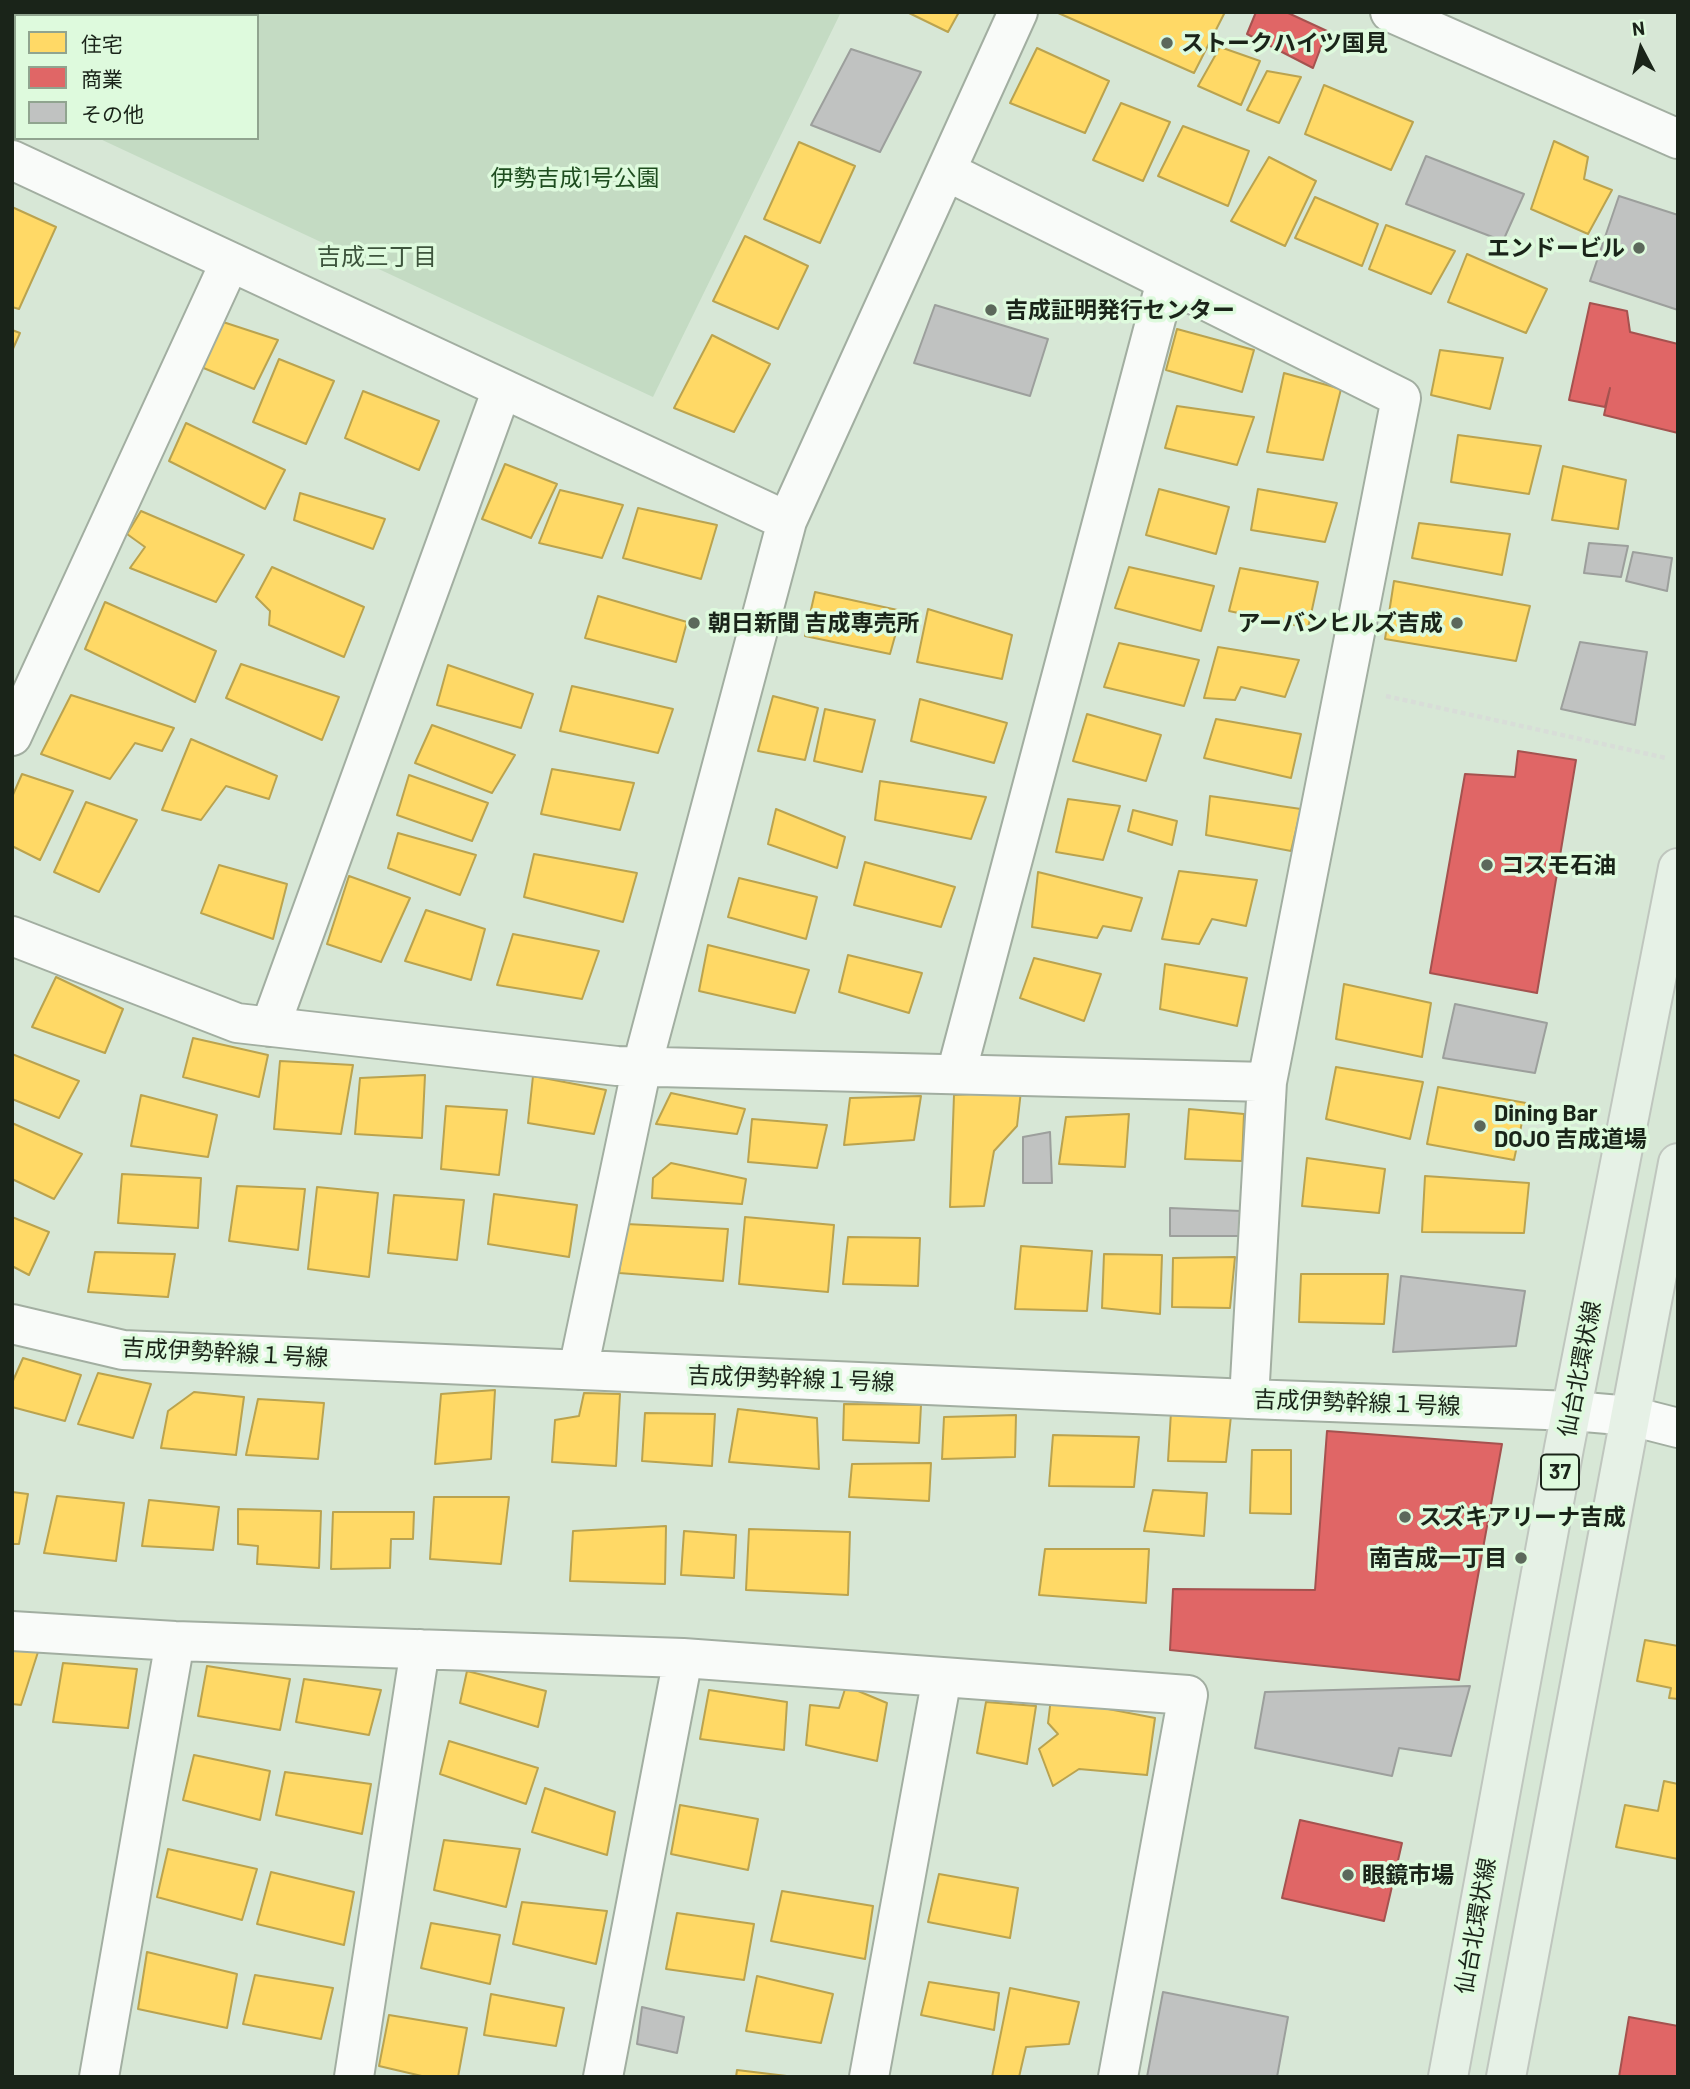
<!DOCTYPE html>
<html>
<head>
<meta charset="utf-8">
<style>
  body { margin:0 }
  #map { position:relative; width:1690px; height:2089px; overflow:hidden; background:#d7e7d6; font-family:Barlow,"Noto Sans JP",sans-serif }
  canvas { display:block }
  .frame { position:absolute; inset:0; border:14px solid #1a2419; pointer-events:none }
  .legend { position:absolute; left:14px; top:14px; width:245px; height:126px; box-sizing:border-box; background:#defadd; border:2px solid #90a48f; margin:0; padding:9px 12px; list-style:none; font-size:21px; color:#1a2419 }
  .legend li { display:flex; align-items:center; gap:14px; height:35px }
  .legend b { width:35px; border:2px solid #90a48f }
  .north { position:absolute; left:1606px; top:14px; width:70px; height:70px; -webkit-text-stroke:5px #defadd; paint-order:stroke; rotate:353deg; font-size:19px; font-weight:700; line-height:28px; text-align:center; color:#1a2419 }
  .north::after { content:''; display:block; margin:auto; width:24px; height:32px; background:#1a2419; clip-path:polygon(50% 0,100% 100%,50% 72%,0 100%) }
</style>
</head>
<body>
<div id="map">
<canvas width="1690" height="2089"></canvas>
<div class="frame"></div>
<ul class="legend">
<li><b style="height:19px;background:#ffd966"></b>住宅</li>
<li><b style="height:19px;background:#e06666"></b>商業</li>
<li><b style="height:19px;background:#c0c2c1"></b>その他</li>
</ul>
<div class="north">N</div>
</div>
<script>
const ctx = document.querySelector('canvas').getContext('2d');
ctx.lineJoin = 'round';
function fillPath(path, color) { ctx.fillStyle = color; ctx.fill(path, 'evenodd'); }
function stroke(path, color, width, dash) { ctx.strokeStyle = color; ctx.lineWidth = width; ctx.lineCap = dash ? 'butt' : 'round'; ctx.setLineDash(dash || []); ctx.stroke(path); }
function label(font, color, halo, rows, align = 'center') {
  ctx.font = font + ' Barlow,"Noto Sans JP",sans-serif'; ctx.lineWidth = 7; ctx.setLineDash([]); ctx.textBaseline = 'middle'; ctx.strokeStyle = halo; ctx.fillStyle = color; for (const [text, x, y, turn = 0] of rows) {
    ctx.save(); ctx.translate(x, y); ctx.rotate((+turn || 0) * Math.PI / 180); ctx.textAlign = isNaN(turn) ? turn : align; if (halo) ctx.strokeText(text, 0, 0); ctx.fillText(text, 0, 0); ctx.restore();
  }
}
fillPath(new Path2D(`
  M12,12H841L653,397L98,138H257V16H16V100L12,98Z`), '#c4dbc3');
const homes = new Path2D(`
  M907,12H959L948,32Z
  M1056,12H1225L1194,73Z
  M1220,47L1260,61L1241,105L1198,86Z
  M1037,48L1109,81L1085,133L1010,103Z
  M1267,71L1301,77L1279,123L1247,110Z
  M1324,85L1413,122L1391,170L1305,134Z
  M1121,103L1170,122L1143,181L1093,160Z
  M1183,126L1249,151L1228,206L1158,176Z
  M1554,141L1588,157L1584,179L1612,190L1588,234L1531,209Z
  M799,142L855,166L820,243L764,219Z
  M1269,157L1316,181L1285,246L1231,221Z
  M1315,197L1378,224L1362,266L1295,238Z
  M12,207L56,227L19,309L12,307Z
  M1386,225L1455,251L1431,294L1369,269Z
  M745,236L808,266L778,329L713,301Z
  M1467,254L1547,289L1526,333L1448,302Z
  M220,321L278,340L254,389L194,364Z
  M1177,329L1254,350L1242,392L1166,370Z
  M12,330L20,333L12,351Z
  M712,335L770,364L734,432L674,408Z
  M1440,350L1503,358L1490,409L1431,395Z
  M279,359L334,381L306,444L253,422Z
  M1284,373L1341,389L1323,460L1267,452Z
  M363,391L439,421L419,470L345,438Z
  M1177,406L1254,417L1237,465L1165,448Z
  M186,423L285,470L265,509L169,461Z
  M1458,435L1541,446L1529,494L1451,482Z
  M505,464L557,484L531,538L482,519Z
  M1563,466L1626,480L1618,529L1552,520Z
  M1159,489L1229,507L1216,554L1146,535Z
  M1258,489L1337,503L1325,542L1251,530Z
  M560,490L623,505L602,558L539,543Z
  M300,493L385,519L373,549L294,520Z
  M638,508L717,525L701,579L623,558Z
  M141,511L244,555L216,602L130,568L145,547L127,534Z
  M1419,523L1510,534L1502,575L1412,558Z
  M272,567L364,607L344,657L269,625L270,611L256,597Z
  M1129,567L1214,586L1201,631L1115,608Z
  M1240,568L1318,582L1308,628L1229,611Z
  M1394,581L1530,606L1516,661L1385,639Z
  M815,592L902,611L890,654L805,636Z
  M598,596L687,622L676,662L585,638Z
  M105,602L216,651L195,702L85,649Z
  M928,609L1012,635L1002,679L917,662Z
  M1119,643L1199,660L1184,706L1104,687Z
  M1218,647L1299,660L1285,697L1241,687L1235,700L1204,698Z
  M241,664L339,697L322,740L226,698Z
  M448,665L533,694L521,728L437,705Z
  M572,686L673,709L658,753L560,731Z
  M71,695L174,728L162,751L135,743L110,779L41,754Z
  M773,696L818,708L805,760L758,751Z
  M920,699L1007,723L994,763L911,741Z
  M825,709L875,720L862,772L814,761Z
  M1087,714L1161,735L1146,781L1073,761Z
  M1216,719L1301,734L1291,778L1204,758Z
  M432,725L515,755L492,793L415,763Z
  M191,739L277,776L269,799L226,786L201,820L162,810Z
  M552,769L634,783L620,830L541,814Z
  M22,774L73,791L40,860L12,846V797Z
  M409,775L488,803L472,841L397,815Z
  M880,781L986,797L971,839L875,820Z
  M1210,796L1301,809L1291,851L1206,835Z
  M1068,799L1120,806L1103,860L1056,852Z
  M86,802L137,820L99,892L54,872Z
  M776,809L845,837L837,868L768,844Z
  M1133,810L1177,821L1172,845L1128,831Z
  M398,833L476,855L460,895L388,868Z
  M534,854L637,873L623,922L524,897Z
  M865,862L955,887L941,927L854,905Z
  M219,865L287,884L273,939L201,913Z
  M1179,871L1257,880L1246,926L1212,919L1199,944L1162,939Z
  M1038,872L1142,898L1131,931L1103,926L1097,938L1032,927Z
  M349,876L410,898L381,962L327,944Z
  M739,878L817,897L806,939L728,917Z
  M426,910L485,929L471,980L405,961Z
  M513,934L599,951L582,999L497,985Z
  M708,945L809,970L795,1013L699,991Z
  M848,955L922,973L909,1013L839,992Z
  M1034,958L1101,974L1084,1021L1020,998Z
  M1165,964L1247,978L1237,1026L1160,1009Z
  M56,977L123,1009L105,1053L32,1027Z
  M1344,984L1431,1003L1422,1057L1336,1039Z
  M193,1038L268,1055L259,1097L183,1077Z
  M12,1054L79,1081L59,1118L12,1099Z
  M280,1061L353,1065L341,1134L274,1129Z
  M1336,1067L1423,1082L1410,1139L1326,1119Z
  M425,1075L422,1138L355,1134L360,1078Z
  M533,1076L606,1090L594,1134L528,1123Z
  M1438,1087L1526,1103L1514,1160L1427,1144Z
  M1021,1091L1017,1126L994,1151L984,1206L950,1207L954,1095Z
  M671,1093L745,1109L737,1134L656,1124Z
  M141,1095L217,1115L208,1157L131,1146Z
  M921,1096L914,1140L844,1145L850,1098Z
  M446,1106L507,1110L499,1175L441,1169Z
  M1189,1109L1244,1114L1242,1161L1185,1159Z
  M1129,1114L1125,1167L1059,1164L1066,1117Z
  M752,1119L827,1125L817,1168L748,1162Z
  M12,1123L82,1154L54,1199L12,1179Z
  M1307,1158L1385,1169L1379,1213L1302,1206Z
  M671,1163L746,1179L742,1204L652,1198L653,1178Z
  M122,1174L201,1178L198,1228L118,1223Z
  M1425,1176L1529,1183L1524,1233L1422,1232Z
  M237,1186L305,1189L298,1250L229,1241Z
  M317,1187L378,1193L369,1277L308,1269Z
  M494,1194L577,1205L569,1257L488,1244Z
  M394,1195L464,1200L457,1260L388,1253Z
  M12,1217L49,1232L29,1275L12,1266Z
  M745,1217L834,1225L828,1292L739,1284Z
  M626,1224L728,1229L723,1281L619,1273Z
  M848,1237L920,1238L918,1286L843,1284Z
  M1021,1246L1092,1251L1087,1311L1015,1309Z
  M95,1252L175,1254L168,1297L88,1292Z
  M1104,1254L1162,1255L1160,1314L1102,1308Z
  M1235,1257L1230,1308L1172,1307L1173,1258Z
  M1301,1274H1388L1384,1324L1299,1322Z
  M23,1358L81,1375L65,1421L12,1407V1383Z
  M98,1373L151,1384L133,1438L78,1424Z
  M495,1390L491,1459L435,1464L441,1394Z
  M194,1392L244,1397L236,1455L161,1448L168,1411Z
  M584,1393L620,1394L616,1466L552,1462L555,1420L579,1416Z
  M258,1399L324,1403L318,1459L246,1455Z
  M844,1404L921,1405L919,1443L843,1440Z
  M738,1409L817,1418L819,1469L729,1462Z
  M1171,1412L1231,1416L1226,1462L1168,1461Z
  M645,1413L715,1414L712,1466L642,1461Z
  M1016,1415L1015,1457L942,1459L944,1417Z
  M1053,1435L1139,1437L1134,1487L1049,1486Z
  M1252,1450H1291V1514L1250,1513Z
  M931,1463L929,1501L849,1497L852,1464Z
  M1153,1490L1207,1493L1204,1536L1144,1531Z
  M12,1492L28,1494L19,1544H12Z
  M57,1496L124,1503L116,1561L44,1553Z
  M434,1497H509L501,1564L430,1559Z
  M149,1500L219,1507L213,1550L142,1546Z
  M238,1509L321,1511L319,1568L257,1564L258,1546L238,1544Z
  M333,1512H414L413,1539H391L390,1568L331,1569Z
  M666,1526L665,1584L570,1581L573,1531Z
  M749,1529L850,1532L848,1595L746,1590Z
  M684,1531L736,1535L734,1578L681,1575Z
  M1045,1549H1149L1146,1603L1039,1595Z
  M1645,1640L1678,1646V1699L1669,1698L1671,1688L1637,1681Z
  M12,1649L38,1652L21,1705L12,1704Z
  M63,1663L137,1669L128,1728L53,1722Z
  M207,1666L290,1679L280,1730L198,1716Z
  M467,1671L546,1691L538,1727L460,1703Z
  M304,1679L381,1690L369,1735L296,1722Z
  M846,1686L887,1703L877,1761L806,1745L810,1705L839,1708Z
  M709,1690L787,1702L784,1750L700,1739Z
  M1051,1698L1155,1718L1147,1775L1079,1769L1053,1786L1039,1749L1058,1734L1048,1723Z
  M986,1702L1036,1706L1027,1764L977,1753Z
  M449,1741L538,1768L526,1804L440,1774Z
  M194,1755L270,1771L260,1820L183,1800Z
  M285,1772L371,1784L362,1834L276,1815Z
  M1664,1781L1678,1784V1859L1616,1847L1625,1805L1658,1811Z
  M545,1788L615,1812L607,1855L532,1832Z
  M680,1805L758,1819L748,1870L671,1854Z
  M444,1840L520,1849L506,1907L434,1890Z
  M168,1849L257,1869L242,1920L157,1897Z
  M271,1872L354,1892L344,1945L257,1924Z
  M939,1874L1018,1888L1010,1938L928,1922Z
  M782,1891L873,1906L865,1959L771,1941Z
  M522,1902L607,1911L596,1964L513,1944Z
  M677,1913L754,1924L744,1980L666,1969Z
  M431,1923L500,1935L490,1984L421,1968Z
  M147,1952L237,1974L227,2028L138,2009Z
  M255,1975L333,1988L321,2039L243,2024Z
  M757,1976L833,1994L821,2043L746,2031Z
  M929,1982L999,1993L994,2030L921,2015Z
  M1010,1988L1079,2002L1069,2044L1026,2047L1019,2077H992Z
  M491,1994L564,2008L556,2046L484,2035Z
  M389,2015L467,2028L458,2077H426L379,2066Z
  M737,2070L795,2077H736Z`);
fillPath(homes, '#ffd966');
stroke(homes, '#baa34f', 2);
const shops = new Path2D(`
  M1256,12H1286L1327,31L1313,68L1247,34Z
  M1590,303L1627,311L1630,332L1678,344V433L1604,415L1610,388L1605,407L1569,400Z
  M1518,751L1576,760L1537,993L1430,973L1465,774L1515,777Z
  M1327,1431L1502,1444L1459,1680L1170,1650L1173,1589L1315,1590Z
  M1300,1820L1402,1843L1384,1921L1282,1898Z
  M1629,2017L1678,2026V2077H1619Z`);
fillPath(shops, '#e06666');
stroke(shops, '#a5524f', 2);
const building = new Path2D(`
  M851,49L921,72L880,152L811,125Z
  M1426,156L1524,194L1503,241L1406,204Z
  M1619,196L1678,215V310L1590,281Z
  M935,305L1048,339L1030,396L914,363Z
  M1589,543L1628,546L1621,577L1584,573Z
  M1633,552L1672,558L1667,591L1626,581Z
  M1580,642L1647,652L1635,725L1561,709Z
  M1455,1004L1547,1023L1535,1073L1443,1058Z
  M1050,1132L1052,1183H1023V1137Z
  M1170,1208L1241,1211V1236H1170Z
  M1401,1276L1525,1291L1516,1346L1393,1352Z
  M1470,1686L1451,1756L1399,1748L1392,1776L1255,1748L1265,1692Z
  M1163,1992L1288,2017L1277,2077H1147Z
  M642,2007L684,2017L677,2053L637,2044Z`);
fillPath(building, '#c0c2c1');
stroke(building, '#9c9f9c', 2);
const minor = new Path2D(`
  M1390,12L1678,139
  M12,160L787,521
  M946,171L1401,398L1267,1082L1249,1399
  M12,736L230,262
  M12,936L237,1023L617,1066L1267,1082
  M270,1027L502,389
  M956,1074L1166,281
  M12,1324L123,1350L1249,1399L1573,1411L1631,1416L1678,1428
  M578,1370L642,1066L787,521L1018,12
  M12,1631L175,1641L683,1658L1188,1695L1118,2077
  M99,2077L175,1641
  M354,2077L420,1649
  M603,2077L683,1658
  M869,2077L942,1677`);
const major = new Path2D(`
  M1448,2077L1564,1448L1678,868
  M1506,2077L1678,1163`);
stroke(minor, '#a2aea1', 42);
stroke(major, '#bfc6be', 42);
stroke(new Path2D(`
  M1386,696L1666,758`), '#d8ddd8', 4.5, [5, 3.5]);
stroke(minor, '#f9fbf9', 38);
stroke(major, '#e6f1e6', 38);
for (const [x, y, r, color] of [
  [1167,43,7,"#5c685b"],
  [1639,248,7,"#5c685b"],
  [991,310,7,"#5c685b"],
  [694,623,7,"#5c685b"],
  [1457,623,7,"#5c685b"],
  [1487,865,7,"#5c685b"],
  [1480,1126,7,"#5c685b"],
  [1405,1517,7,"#5c685b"],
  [1521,1558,7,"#5c685b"],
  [1348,1875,7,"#5c685b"]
]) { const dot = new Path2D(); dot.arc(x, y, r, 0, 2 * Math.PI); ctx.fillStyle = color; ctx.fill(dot); stroke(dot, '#defadd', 2.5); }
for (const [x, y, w] of [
  [1560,1472,38]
]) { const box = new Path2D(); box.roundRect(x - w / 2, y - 17.5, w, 35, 5); ctx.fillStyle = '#defadd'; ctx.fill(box); stroke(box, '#1a2419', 2); }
label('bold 21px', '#1a2419', null, [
  ["37",1560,1472]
]);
label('bold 23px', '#1a2419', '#defadd', [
  ["ストークハイツ国見",1181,43],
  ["エンドービル",1625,248,"right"],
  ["吉成証明発行センター",1005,310],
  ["朝日新聞 吉成専売所",708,623],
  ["アーバンヒルズ吉成",1443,623,"right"],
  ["コスモ石油",1501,865],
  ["Dining Bar",1494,1113],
  ["DOJO 吉成道場",1494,1139],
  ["スズキアリーナ吉成",1419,1517],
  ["南吉成一丁目",1507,1558,"right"],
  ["眼鏡市場",1362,1875]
], 'left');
label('23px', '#1e4d1f', '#defadd', [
  ["伊勢吉成1号公園",575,178]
]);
label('23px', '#1a2419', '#defadd', [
  ["吉成伊勢幹線１号線",225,1353,3],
  ["仙台北環状線",1580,1369,-79],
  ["吉成伊勢幹線１号線",791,1379,2],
  ["吉成伊勢幹線１号線",1357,1403,2],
  ["仙台北環状線",1476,1926,-80]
]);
label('24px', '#3e553d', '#defadd', [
  ["吉成三丁目",377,257]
]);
</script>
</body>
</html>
